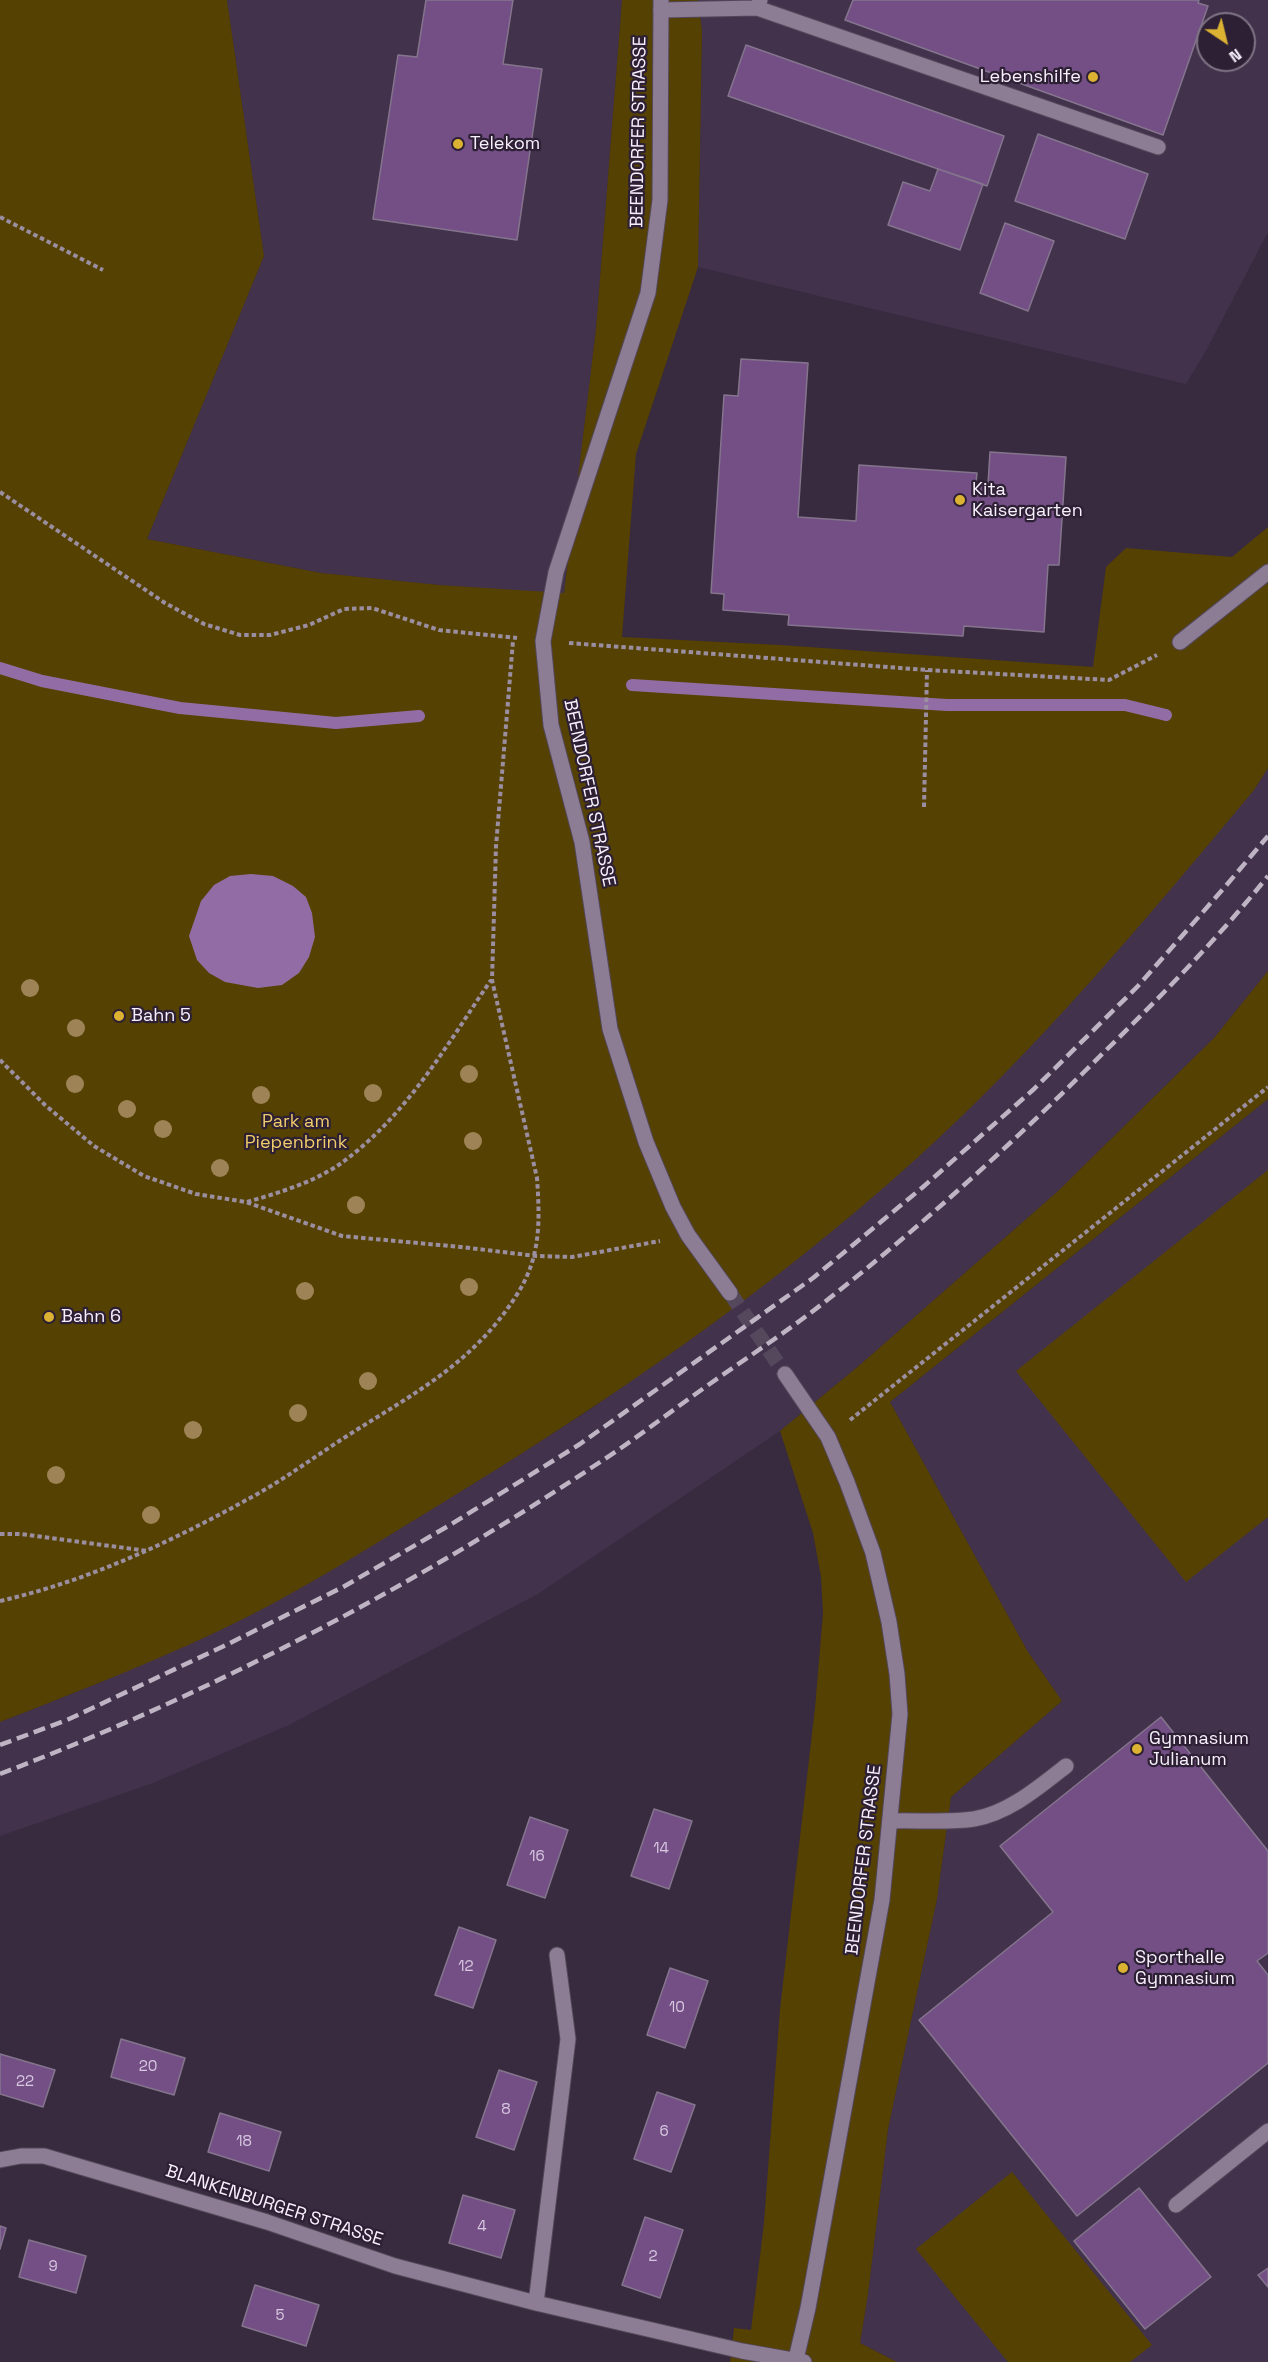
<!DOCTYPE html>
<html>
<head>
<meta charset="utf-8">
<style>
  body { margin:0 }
  #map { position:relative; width:1268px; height:2362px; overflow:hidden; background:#382a3f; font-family:"Space Grotesk",sans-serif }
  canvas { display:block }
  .north { position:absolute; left:1196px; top:12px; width:60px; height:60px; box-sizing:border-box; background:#2d2034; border:2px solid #7f7385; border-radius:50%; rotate:145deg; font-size:16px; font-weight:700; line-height:24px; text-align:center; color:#f9f0fe }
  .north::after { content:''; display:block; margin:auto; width:21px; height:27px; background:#dcb233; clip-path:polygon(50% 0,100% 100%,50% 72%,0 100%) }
</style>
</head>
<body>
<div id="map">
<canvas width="1268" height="2362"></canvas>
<div class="north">N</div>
</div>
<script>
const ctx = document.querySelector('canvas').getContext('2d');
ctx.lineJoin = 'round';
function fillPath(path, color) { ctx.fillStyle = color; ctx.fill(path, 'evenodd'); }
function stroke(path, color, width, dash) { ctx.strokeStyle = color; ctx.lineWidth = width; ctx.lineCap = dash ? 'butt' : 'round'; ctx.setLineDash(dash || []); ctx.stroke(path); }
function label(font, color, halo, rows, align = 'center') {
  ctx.font = font + ' "Space Grotesk",sans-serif'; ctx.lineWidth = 4.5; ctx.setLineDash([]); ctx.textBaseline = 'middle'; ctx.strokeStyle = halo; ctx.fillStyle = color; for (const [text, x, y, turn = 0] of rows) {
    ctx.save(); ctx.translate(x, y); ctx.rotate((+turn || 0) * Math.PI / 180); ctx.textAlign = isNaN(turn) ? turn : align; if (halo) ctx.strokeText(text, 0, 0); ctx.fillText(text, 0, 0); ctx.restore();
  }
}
fillPath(new Path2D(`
  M227,0H622L596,329L564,594L439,585L321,573L147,539L264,256Z
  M698,0H1268V232L1207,349L1186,384L698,267L702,31ZM1208,24H1244V60H1208Z
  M1268,768V971L1214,1038L1057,1192L861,1364L780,1431L538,1594L287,1726L153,1783L0,1836V1722L99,1683L249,1616L476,1482L588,1411L698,1333L806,1252L1254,790Z
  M1268,1099V2362H897L860,2343L868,2294L888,2129L937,1899L951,1797L1062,1701L1028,1652L890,1402Z`), '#43324c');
fillPath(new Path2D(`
  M0,0H227L264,256L147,539L321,573L439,585L564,593L596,329L622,0H698L702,31L698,267L636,454L622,637L780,645L1093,667L1106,567L1126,548L1232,557L1268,527V768L1254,790C1147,918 1040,1047 916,1159C769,1292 603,1405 434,1508C373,1545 312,1584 249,1616C168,1657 84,1689 0,1722Z
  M1268,971V1099L890,1402L1028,1652L1062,1701L951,1797L937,1899L888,2129L868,2294L860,2343L897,2362H730L734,2328L751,2330L764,2223L780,2009L815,1708L823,1613L821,1577L813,1533L780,1431L861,1364L1057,1192L1214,1038Z
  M1268,1170V1517L1186,1582L1016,1371Z
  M1012,2172L1152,2345L1130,2362H1008L916,2249Z`), '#554101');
fillPath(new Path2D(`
  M251,874L273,876L293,886L306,897L312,913L315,937L309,957L299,973L282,985L258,988L225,982L209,973L197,960L189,936L201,901L214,885L230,876Z`), '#926da5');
stroke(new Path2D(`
  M0,668L42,681L180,708L336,723L419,716
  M632,685L947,705H1125L1166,715`), '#926da5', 12);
const building = new Path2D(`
  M426,0H513L503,64L542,69L517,240L373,219L398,55L417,57Z
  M853,0H1199L1198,3L1208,6L1163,135L845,20Z
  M746,45L1004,136L987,186L728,96Z
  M1038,134L1148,174L1125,239L1015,201Z
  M938,169L983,184L960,250L888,225L903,182L930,191Z
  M1005,223L1054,241L1028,311L980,293Z
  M741,359L808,363L798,517L856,521L859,465L977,473L976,483L988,484L990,452L1066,457L1059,565H1048L1044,632L964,626L963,636L788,625L789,615L723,610L724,594L711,593L724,395L738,396Z
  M1161,1717L1268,1851V1953L1257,1961L1268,1975V2063L1077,2216L919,2020L1053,1912L1000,1846Z
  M654,1809L692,1821L669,1889L631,1876Z
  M530,1817L568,1830L545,1898L507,1885Z
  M459,1927L496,1940L473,2008L435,1995Z
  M670,1968L708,1981L685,2048L647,2035Z
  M121,2039L185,2058L174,2095L111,2077Z
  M0,2054L55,2070L43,2107L0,2094Z
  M499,2070L537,2082L514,2150L476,2137Z
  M657,2092L695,2105L671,2172L634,2159Z
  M220,2113L281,2132L269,2171L208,2152Z
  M1139,2188L1211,2277L1145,2329L1074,2241Z
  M463,2195L515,2210L501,2258L449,2243Z
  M645,2217L683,2230L660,2298L622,2285Z
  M0,2226L6,2228L0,2249Z
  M29,2240L86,2256L76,2293L19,2277Z
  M1268,2268V2287L1258,2275Z
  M255,2285L319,2305L306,2346L242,2326Z`);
fillPath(building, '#734f85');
stroke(building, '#84758d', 1.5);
stroke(new Path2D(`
  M730,1293L785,1374`), '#55485c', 15, [15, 8]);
const service = new Path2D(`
  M760,0L757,8L1158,147
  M661,10L757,8
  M890,1821C917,1820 948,1823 974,1819C1009,1813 1039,1787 1066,1766
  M1176,2205L1268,2131`);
const minor = new Path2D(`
  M661,0L660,200L648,293L556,572L543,641L551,725L582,842L610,1029L646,1142L673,1207L688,1235L730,1293
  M1180,642L1268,572
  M785,1374L828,1437L847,1482L873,1553L889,1622L897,1674L900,1714L882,1900L808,2308L796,2359
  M0,2160L21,2156H44L267,2222L395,2266L536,2303L742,2351L804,2362
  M536,2303L568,2039L557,1955`);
stroke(service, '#534759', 17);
stroke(minor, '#534759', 17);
stroke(new Path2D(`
  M0,217L103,270
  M0,492L165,603L204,624L240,635H270L309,625L344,609L372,608L439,630L517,638
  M569,643L927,670L1109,680L1157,655
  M924,807L927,670
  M0,1060L45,1105L94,1146L144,1176L196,1194L246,1202L342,1236L461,1247L536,1256L572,1257L660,1241
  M247,1202C278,1193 312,1183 340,1164C406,1117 446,1046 491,980
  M850,1420L1268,1087
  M0,1534H21L148,1551
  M0,1601C92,1580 177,1539 259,1493C289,1476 317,1455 347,1436C411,1395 473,1364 516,1296C541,1258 540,1222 537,1178L492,980L496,846L513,641`), '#9a8ea0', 4, [4.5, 3]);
stroke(service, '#8c7c94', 15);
stroke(minor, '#8c7c94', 15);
stroke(new Path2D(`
  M0,1745L67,1720L224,1646L343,1587L450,1525L580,1444L813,1278L923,1187L1034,1089L1138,986L1224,888L1268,836
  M0,1774C207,1695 409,1589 594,1466C627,1445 658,1421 690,1398C737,1364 786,1333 831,1297C920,1227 1004,1151 1084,1072C1148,1009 1212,946 1268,876`), '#beb4c4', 4.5, [12, 6]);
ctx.fillStyle = '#9e8357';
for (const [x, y] of [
  [30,988],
  [76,1028],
  [469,1074],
  [75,1084],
  [373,1093],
  [261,1095],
  [127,1109],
  [163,1129],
  [473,1141],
  [220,1168],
  [356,1205],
  [469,1287],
  [305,1291],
  [368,1381],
  [298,1413],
  [193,1430],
  [56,1475],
  [151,1515]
]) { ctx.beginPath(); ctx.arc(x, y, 9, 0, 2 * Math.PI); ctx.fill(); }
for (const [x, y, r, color] of [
  [1093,77,6,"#dcb233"],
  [458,144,6,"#dcb233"],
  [960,500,6,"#dcb233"],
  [119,1016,6,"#dcb233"],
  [49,1317,6,"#dcb233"],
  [1137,1749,6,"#dcb233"],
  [1123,1968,6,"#dcb233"]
]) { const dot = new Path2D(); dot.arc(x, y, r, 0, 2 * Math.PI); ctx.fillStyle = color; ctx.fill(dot); stroke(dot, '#2d2034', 2); }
label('15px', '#d8c8e0', null, [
  ["14",661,1849],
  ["16",537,1857],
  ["12",466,1967],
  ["10",677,2008],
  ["20",148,2067],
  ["22",25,2082],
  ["8",506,2110],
  ["6",664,2132],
  ["18",244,2142],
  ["4",482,2227],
  ["2",653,2257],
  ["9",53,2267],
  ["5",280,2316]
]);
label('18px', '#f9f0fe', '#2d2034', [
  ["Lebenshilfe",1081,77,"right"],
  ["Telekom",470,144],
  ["Kita",972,490],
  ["Kaisergarten",972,511],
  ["Bahn 5",131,1016],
  ["Bahn 6",61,1317],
  ["Gymnasium",1149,1739],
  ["Julianum",1149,1760],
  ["Sporthalle",1135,1958],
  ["Gymnasium",1135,1979]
], 'left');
label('18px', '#f9f0fe', '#2d2034', [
  ["BEENDORFER STRASSE",639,132,-89],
  ["BEENDORFER STRASSE",589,793,78],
  ["BEENDORFER STRASSE",864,1860,-83],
  ["BLANKENBURGER STRASSE",274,2206,18]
]);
label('18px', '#f1cc6b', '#2d2034', [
  ["Park am",296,1122],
  ["Piepenbrink",296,1143]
]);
</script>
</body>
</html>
